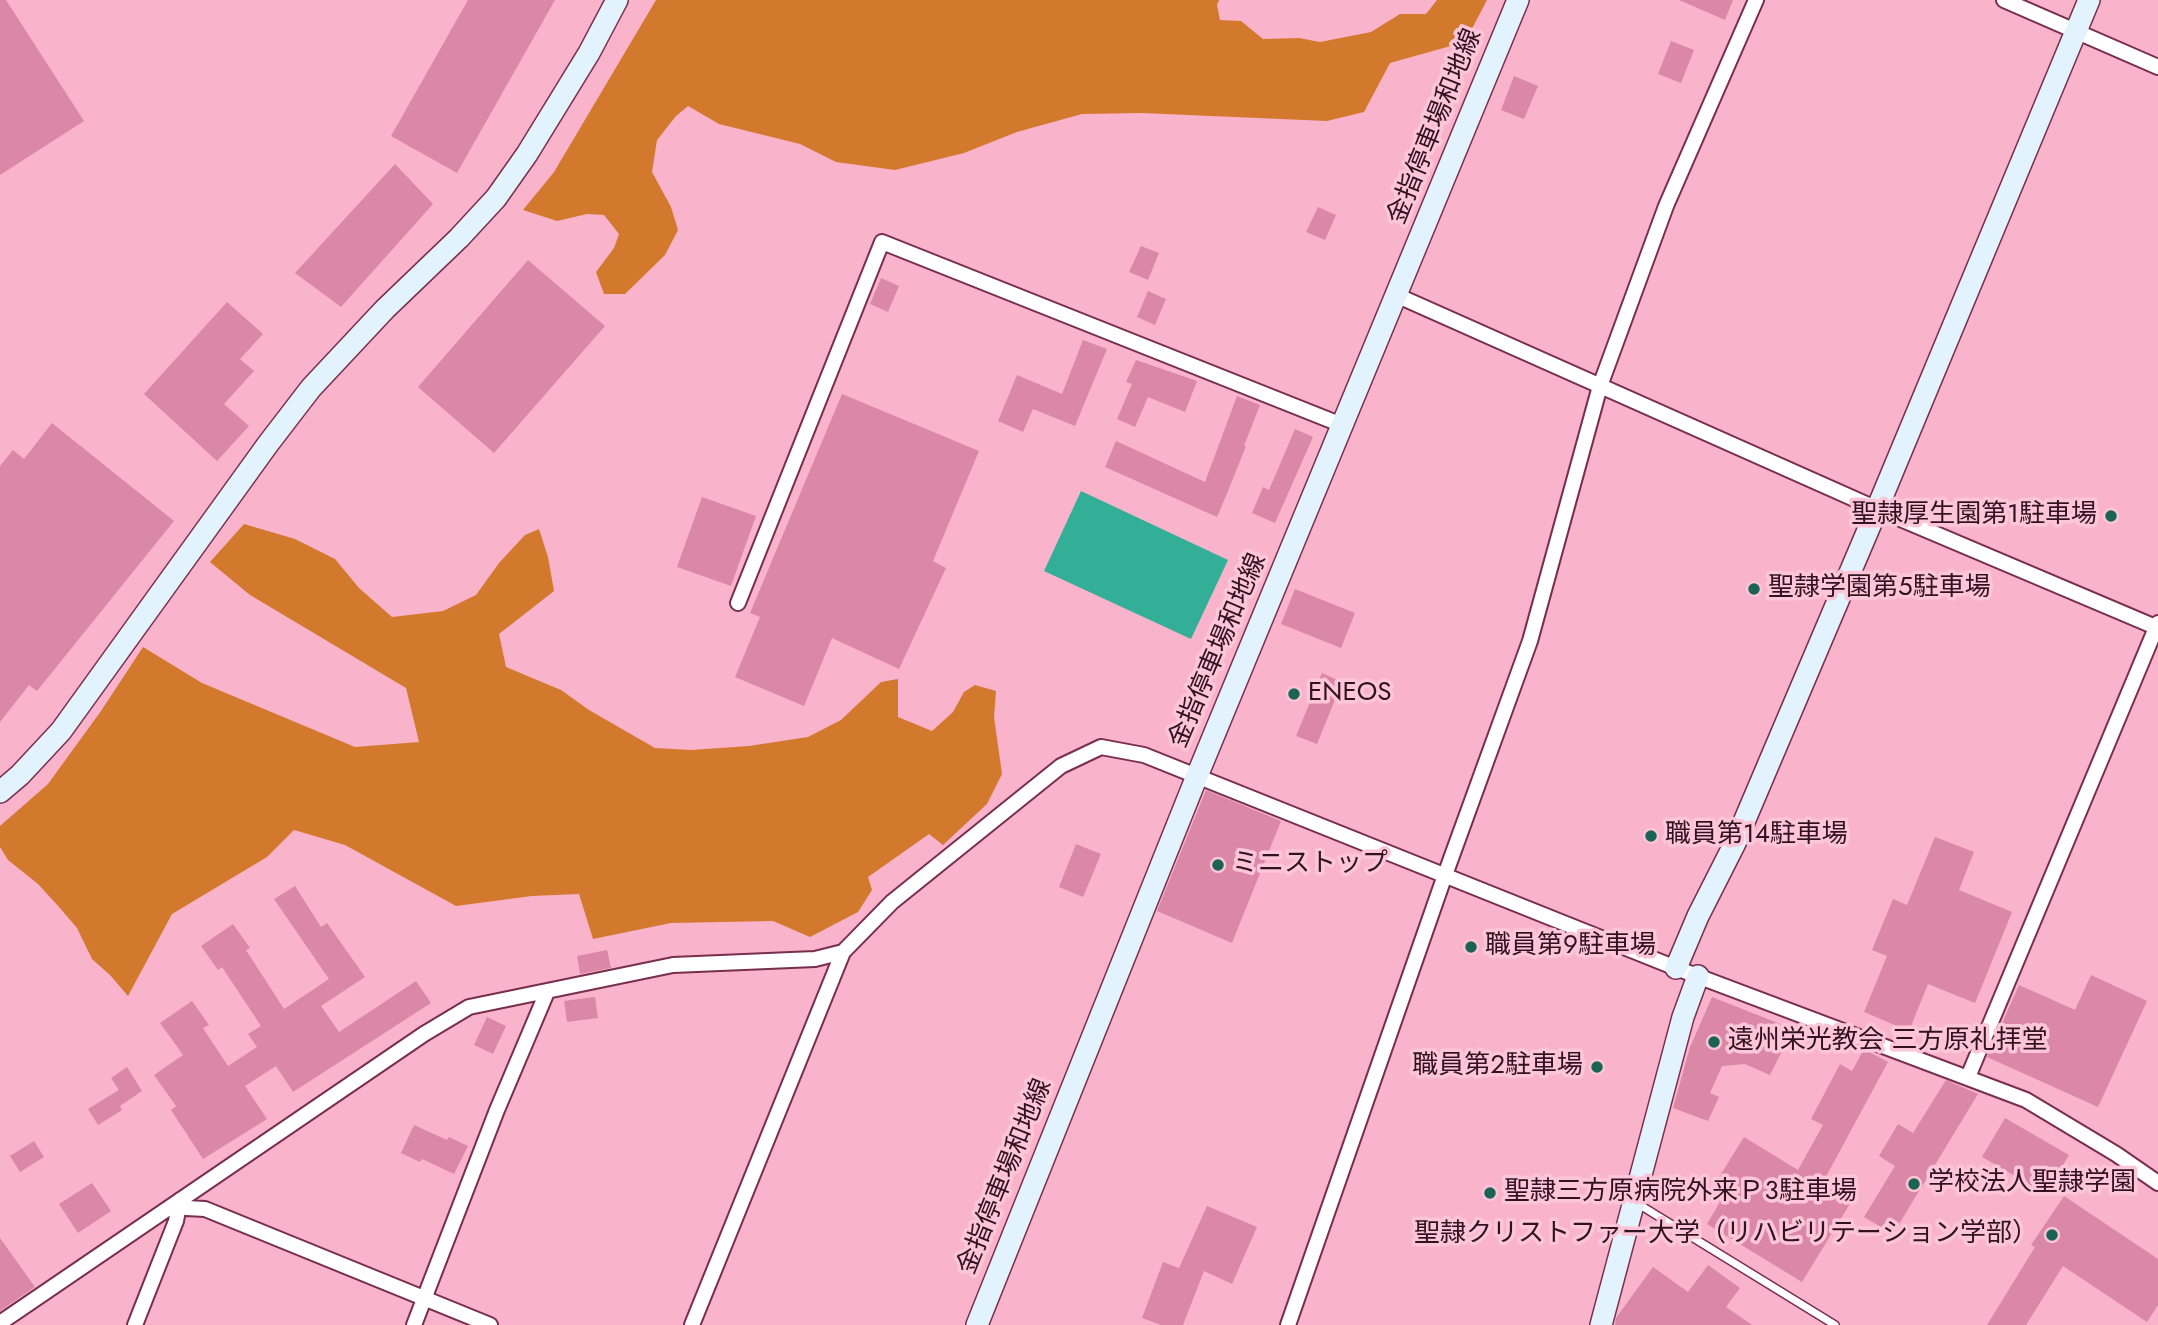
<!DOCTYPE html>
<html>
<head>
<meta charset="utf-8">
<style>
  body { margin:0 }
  canvas { display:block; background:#f9b3cb }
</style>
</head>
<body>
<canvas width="2158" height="1325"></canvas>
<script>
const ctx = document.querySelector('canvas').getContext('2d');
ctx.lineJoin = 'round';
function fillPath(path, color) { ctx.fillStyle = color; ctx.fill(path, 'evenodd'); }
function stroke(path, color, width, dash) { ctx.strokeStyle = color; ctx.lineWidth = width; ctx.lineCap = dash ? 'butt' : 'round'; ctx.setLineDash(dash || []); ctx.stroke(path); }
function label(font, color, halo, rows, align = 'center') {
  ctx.font = font + ' Jost,"Noto Sans JP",sans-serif'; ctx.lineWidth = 7; ctx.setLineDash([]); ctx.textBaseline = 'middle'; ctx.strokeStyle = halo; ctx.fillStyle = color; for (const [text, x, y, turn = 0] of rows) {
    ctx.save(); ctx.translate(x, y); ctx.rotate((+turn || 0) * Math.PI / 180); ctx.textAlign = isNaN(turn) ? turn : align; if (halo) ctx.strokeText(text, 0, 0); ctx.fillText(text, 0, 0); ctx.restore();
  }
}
fillPath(new Path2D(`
  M656,0H1219L1217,5L1220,20L1241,21L1263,39L1299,38L1320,42L1371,32L1400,14H1426L1437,0H1487L1465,42L1390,63L1364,112L1327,121L1142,113L1082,114L1017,132L964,153L895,170L836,162L800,144L719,124L688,106L676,116L657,140L652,172L671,207L678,230L665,255L625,294H604L596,272L614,248L619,234L604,215L587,214L557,221L523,210L554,172Z
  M244,524L295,539L335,559L359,588L392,617L443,611L476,595L499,563L525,535L539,529L548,557L554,591L499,634L506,667L561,690L589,710L655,748L691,750L749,746L808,737L841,720L881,682L898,679V717L932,731L953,712L964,692L975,685L996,691L994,717L1002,774L987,804L943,845L929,834L868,877L872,890L858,912L810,937L773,921L671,923L593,939L579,894L532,896L456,906L345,845L294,830L267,857L172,914L128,996L110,975L92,959L77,928L59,907L38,884L8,860L0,847V826L48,784L101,711L143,647L202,683L355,747L419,742L406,688L250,595L210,562Z`), '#d3792d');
fillPath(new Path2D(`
  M1081,491L1228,560L1191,639L1044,571Z`), '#33af97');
fillPath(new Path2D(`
  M0,0H6L84,121L0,175Z
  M468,0H555L457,173L391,136Z
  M1679,0H1733L1725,20Z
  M1671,41L1694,50L1681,83L1658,74Z
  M1514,76L1538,86L1524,119L1501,110Z
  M395,164L433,204L341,307L295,273Z
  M1318,207L1336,215L1325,240L1306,232Z
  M1141,246L1159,253L1148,280L1129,272Z
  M528,260L605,326L494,453L418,387Z
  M881,278L899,286L888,312L870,304Z
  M1148,291L1166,299L1155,325L1137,317Z
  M227,302L263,334L240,359L254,371L224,404L249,426L217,461L144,394Z
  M1083,340L1107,349L1075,426L1033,409L1023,432L998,421L1017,375L1062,394Z
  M1136,360L1197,381L1185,412L1148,397L1135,427L1117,419L1132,384L1126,382Z
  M842,394L979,451L933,561L946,568L899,669L832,638L804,706L735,677L760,617L750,613Z
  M1237,396L1260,405L1244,446H1246L1228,491L1217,517L1105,467L1116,441L1205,482Z
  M52,423L174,521L37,691L29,685L0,722V466L13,450L24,459Z
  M1295,429L1313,437L1275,523L1252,513L1263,487L1269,490Z
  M702,497L756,516L731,586L677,567Z
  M1295,589L1355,613L1341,648L1281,624Z
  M1322,673L1342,682L1317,744L1296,736Z
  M1206,790L1281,821L1232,943L1157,911Z
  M1935,837L1974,852L1959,890L2012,912L1975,1003L1928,984L1909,1031L1864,1012L1887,956L1872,950L1893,899L1907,905Z
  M1076,844L1101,854L1083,897L1059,887Z
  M295,886L321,927L327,923L365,977L321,1006L339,1032L416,981L431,1003L293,1092L276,1066L245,1086L267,1119L203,1159L171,1110L176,1106L154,1075L183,1055L160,1023L192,1001L209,1025L203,1028L228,1066L257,1047L248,1034L261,1026L222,967L218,970L201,946L233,924L250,948L246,950L284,1009L329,979L274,899Z
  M607,950L611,968L580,974L577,956Z
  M2091,975L2147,1001L2098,1107L1987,1057L2019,985L2075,1010Z
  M595,997L598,1018L567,1022L564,1001Z
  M1712,997L1793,1029L1770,1075L1745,1064L1722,1066L1710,1093L1719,1097L1708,1121L1673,1108L1690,1047Z
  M487,1017L506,1026L493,1054L474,1045Z
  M1864,1049L1888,1062L1822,1184L1851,1202L1802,1282L1707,1224L1720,1202L1708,1195L1744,1137L1798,1170L1823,1125L1811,1119L1840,1064L1852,1071Z
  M127,1067L142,1091L120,1106L122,1110L98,1125L88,1109L119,1090L111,1078Z
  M1946,1080L1978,1094L1893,1234L1864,1217L1895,1166L1879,1156L1898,1124L1913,1133Z
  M2005,1118L2069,1155L2046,1194L1982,1157Z
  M414,1125L447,1140L449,1137L468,1146L454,1174L422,1159L420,1162L401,1153Z
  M34,1141L44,1157L20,1172L10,1156Z
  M92,1183L111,1211L78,1233L59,1204Z
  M2064,1196L2158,1259V1305L2147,1322L2063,1266L2026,1325H1987L2035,1247L2031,1245Z
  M1207,1206L1257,1227L1232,1284L1204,1271L1183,1325H1161L1142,1318L1163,1262L1179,1268Z
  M0,1238L35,1287L0,1311Z
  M1708,1265L1740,1288L1726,1307L1752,1325H1615L1616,1318L1653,1267L1688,1292Z`), '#db87a6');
const lane = new Path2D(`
  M1635,1202L1835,1325`);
const street = new Path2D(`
  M2004,0L2158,67
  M1396,295L1877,509L2158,628
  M738,603L882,242L1342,425
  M1968,1077L2158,623
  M0,1323L424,1034L469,1007L673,965L815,959L843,952
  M135,1325L176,1221L180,1200L186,1208L205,1209L490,1325
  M414,1325L497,1110L547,992
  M692,1325L843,952L892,902L1061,766L1101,747L1144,755L1676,968L2026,1100L2116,1154L2158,1183
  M1288,1325L1445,875L1530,641L1600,386L1666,206L1756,0`);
const secondary = new Path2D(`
  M0,792L20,775L61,731L268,444L311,388L385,309L459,238L496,198L527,154L589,53L617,0
  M1676,968L1698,916L1735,843L1877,509L2089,0
  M977,1325L1197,776L1518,0
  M1601,1325L1683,1017L1698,976`);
stroke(lane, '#782e4d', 10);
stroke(street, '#782e4d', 18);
stroke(secondary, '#782e4d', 24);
stroke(lane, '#fff', 7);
stroke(street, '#fff', 14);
stroke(secondary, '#e2f3fd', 21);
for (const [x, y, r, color] of [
  [2111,516,7,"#1d6355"],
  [1754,589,7,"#1d6355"],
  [1294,694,7,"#1d6355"],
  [1651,836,7,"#1d6355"],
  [1218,865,7,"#1d6355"],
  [1471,947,7,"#1d6355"],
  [1714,1042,7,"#1d6355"],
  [1597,1067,7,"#1d6355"],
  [1914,1184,7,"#1d6355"],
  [1490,1193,7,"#1d6355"],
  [2052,1235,7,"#1d6355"]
]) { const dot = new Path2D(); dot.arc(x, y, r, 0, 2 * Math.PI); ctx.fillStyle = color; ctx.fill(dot); stroke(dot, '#fcc6d8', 2.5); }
label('26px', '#32121f', '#fcc6d8', [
  ["金指停車場和地線",1436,127,-68],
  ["金指停車場和地線",1219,651,-67],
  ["金指停車場和地線",1006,1177,-68]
]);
label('26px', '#32121f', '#fcc6d8', [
  ["聖隷厚生園第1駐車場",2097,516,"right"],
  ["聖隷学園第5駐車場",1768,589],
  ["ENEOS",1308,694],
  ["職員第14駐車場",1665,836],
  ["ミニストップ",1232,865],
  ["職員第9駐車場",1485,947],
  ["遠州栄光教会 三方原礼拝堂",1728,1042],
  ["職員第2駐車場",1583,1067,"right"],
  ["学校法人聖隷学園",1928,1184],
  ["聖隷三方原病院外来Ｐ３駐車場",1504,1193],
  ["聖隷クリストファー大学（リハビリテーション学部）",2038,1235,"right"]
], 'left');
</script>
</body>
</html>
